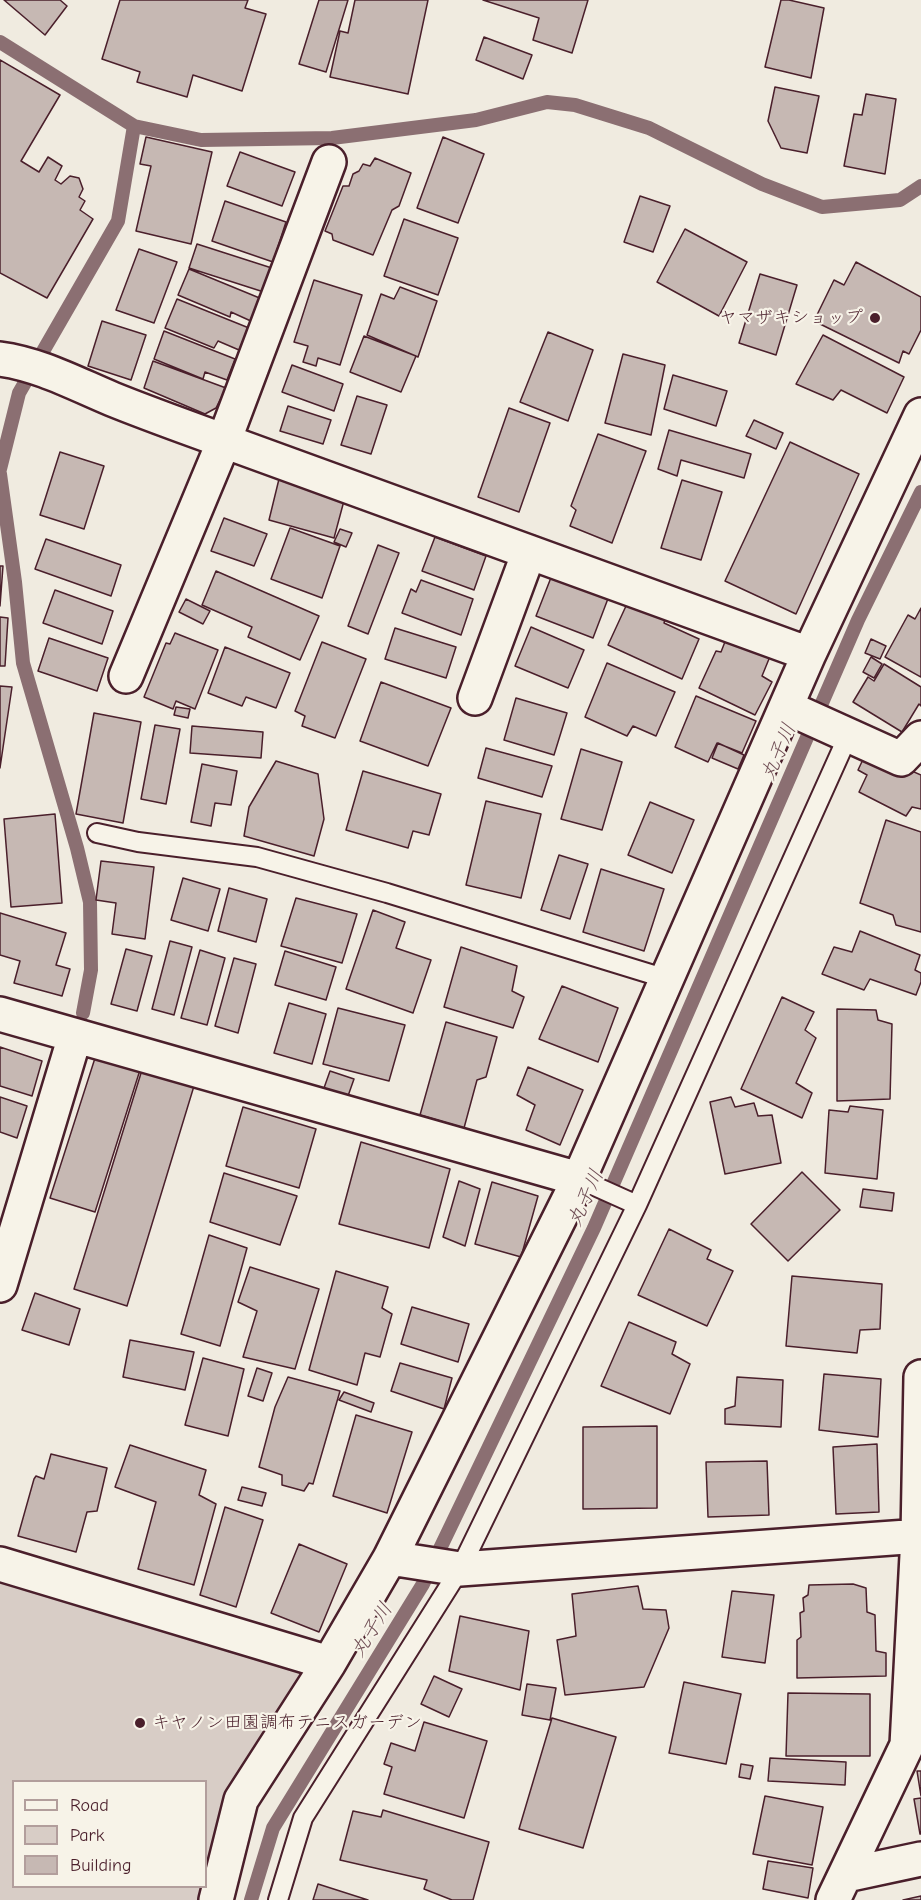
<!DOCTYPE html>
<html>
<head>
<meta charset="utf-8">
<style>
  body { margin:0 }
  #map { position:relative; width:921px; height:1900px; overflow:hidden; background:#f0ebe0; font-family:"Comic Neue",sans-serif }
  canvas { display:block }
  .legend { position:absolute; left:12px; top:1780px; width:195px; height:108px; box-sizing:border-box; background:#f7f3e8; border:2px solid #b29e9c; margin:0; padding:8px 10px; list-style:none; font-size:18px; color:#4a1f2b }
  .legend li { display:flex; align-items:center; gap:12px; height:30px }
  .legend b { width:30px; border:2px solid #b29e9c }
</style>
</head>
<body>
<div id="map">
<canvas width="921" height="1900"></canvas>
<ul class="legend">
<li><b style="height:8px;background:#f7f3e8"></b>Road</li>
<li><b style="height:16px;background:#d8cdc6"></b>Park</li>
<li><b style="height:16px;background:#c6b8b3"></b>Building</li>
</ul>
</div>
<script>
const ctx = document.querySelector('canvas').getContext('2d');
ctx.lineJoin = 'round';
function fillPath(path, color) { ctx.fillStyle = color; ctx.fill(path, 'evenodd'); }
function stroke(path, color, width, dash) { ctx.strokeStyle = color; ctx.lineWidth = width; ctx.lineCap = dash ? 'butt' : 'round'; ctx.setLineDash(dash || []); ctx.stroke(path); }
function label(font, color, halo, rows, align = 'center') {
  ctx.font = font + ' "Comic Neue","Klee One",sans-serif'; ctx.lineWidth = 4.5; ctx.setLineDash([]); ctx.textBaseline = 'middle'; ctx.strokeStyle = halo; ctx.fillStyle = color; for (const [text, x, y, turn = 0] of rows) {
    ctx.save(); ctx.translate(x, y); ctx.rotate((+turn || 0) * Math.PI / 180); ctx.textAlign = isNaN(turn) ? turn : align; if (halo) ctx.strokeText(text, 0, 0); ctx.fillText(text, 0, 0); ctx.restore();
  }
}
fillPath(new Path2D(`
  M0,1571L318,1664L202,1900H0ZM14,1782H206V1886H14Z`), '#d8cdc6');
stroke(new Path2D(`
  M0,42L134,126L201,140L332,138L476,120L547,102L575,105L649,128L762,184L822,207L900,200L921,186
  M0,469L19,393L118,221L134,126
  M0,474L15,582L23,663L77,848L90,902L91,970L83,1013
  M251,1900L273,1828L423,1584L594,1228L858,620L921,492`), '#8b6f72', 14);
const building = new Path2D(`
  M4,0H60L67,6L45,35Z
  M120,0H248L245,8L266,14L242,91L193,75L187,97L137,82L140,72L102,59Z
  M319,0H348L326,72L299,64Z
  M355,0H428L408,94L330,77L340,31L348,33Z
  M483,0H588L572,53L533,40L539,18Z
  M781,0H789L824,8L811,78L765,67Z
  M484,37L532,55L523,79L476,60Z
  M0,60L60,95L21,161L39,172L48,157L62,166L55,180L61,184L70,176L79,178L83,189L79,197L85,201L80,210L93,219L47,298L0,273Z
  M775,87L819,96L807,153L781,148L768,121Z
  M866,94L896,99L885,174L844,166L854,114L862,115Z
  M146,137L212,152L191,244L136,231L151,166L140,164Z
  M443,137L484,154L458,223L417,208Z
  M240,152L295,172L282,206L227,186Z
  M375,158L411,173L399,206L392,210L373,255L333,240L332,234L325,231L343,186H349L353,174L359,171L363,164L370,166Z
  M640,196L670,206L653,252L624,242Z
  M225,201L286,222L273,262L212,241Z
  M404,219L458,238L438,295L384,276Z
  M685,229L747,262L719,316L657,282Z
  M197,244L278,270L270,294L189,268Z
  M139,249L177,262L154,323L116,310Z
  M856,262L921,297V330L909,354L903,351L899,363L814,321L834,280L844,285Z
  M189,269L262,299L253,322L231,312L230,317L178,295Z
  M760,274L797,285L776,355L739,343Z
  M314,280L362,295L340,365L318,358L316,366L303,362L308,346L294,342Z
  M400,287L437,301L418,357L367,335L381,294L394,299Z
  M177,299L249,328L239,350L218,341L214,348L165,328Z
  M102,321L146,335L131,380L88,366Z
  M164,331L235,359L227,380L205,372L203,379L154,359Z
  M548,332L593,350L568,421L520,402Z
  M823,335L904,377L887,413L841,390L833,400L796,384Z
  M364,336L416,356L401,392L350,372Z
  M623,354L665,365L651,435L605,423Z
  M153,361L226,388L216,408L205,414L144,388Z
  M292,365L343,384L334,411L282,392Z
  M673,375L727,391L716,426L664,409Z
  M357,396L387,405L371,454L341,445Z
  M288,406L331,420L323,444L280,431Z
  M509,408L550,423L519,512L478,497Z
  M754,420L783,433L776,449L746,436Z
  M669,430L751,454L744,478L681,460L677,476L658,469Z
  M598,434L646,451L612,543L570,526L576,510L571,506Z
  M790,442L859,474L796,614L725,581Z
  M60,452L104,466L84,529L40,515Z
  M279,479L345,497L334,538L269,520Z
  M682,480L722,492L701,560L661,548Z
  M224,518L267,534L254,566L211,551Z
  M290,528L340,546L322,598L271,579Z
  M340,529L352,533L346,547L334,542Z
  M435,537L486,556L474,590L422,571Z
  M46,539L121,565L111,596L35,569Z
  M378,545L399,553L368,634L348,626Z
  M0,566H3L0,606Z
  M216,571L319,616L300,660L248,637L252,627L202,605Z
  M552,575L609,596L593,638L536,616Z
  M421,580L473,599L461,635L402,613L411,589L416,592Z
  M55,590L113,611L102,644L43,623Z
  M632,593L668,609L664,623L699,639L682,679L608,645Z
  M186,599L210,611L203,624L179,612Z
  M921,608V677L885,657L908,615L915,619Z
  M0,617L8,618L5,666H0Z
  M531,627L584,650L568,688L515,666Z
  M395,628L456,647L446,678L385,659Z
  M175,633L218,650L195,709L176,701L173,709L144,697L166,643L170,644Z
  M728,634L771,654L762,676L772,682L755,715L699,688L716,651L721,652Z
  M49,638L108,658L97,691L38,671Z
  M871,639L886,646L880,659L865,653Z
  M322,642L366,659L335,738L302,726L305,716L295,711Z
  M225,647L290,673L276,708L246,697L242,706L208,693Z
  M871,657L882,664L874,678L863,672Z
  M607,663L675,692L656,736L633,726L627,736L585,717Z
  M884,664L921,687V706L919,704L902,732L853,702L868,677L874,681Z
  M381,682L451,708L428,766L360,741Z
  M0,686L12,687L0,768Z
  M696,696L756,721L742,753L717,743L708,762L675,747Z
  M516,698L567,713L554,755L504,740Z
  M176,707L190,709L188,718L174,715Z
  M94,713L141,722L123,823L76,814Z
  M155,725L180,729L166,804L141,799Z
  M192,726L263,732L261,758L190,753Z
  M718,743L744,755L738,769L712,758Z
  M486,748L552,766L542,797L478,778Z
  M581,749L622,762L602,830L561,819Z
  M867,751L921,775V809L912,807L906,816L859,792L867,775L858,770Z
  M276,761L318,774L324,819L314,856L244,836L249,807Z
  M202,764L237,771L231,805L215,803L211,826L191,822Z
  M363,771L441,794L429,835L413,831L408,848L346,830Z
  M486,801L541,814L521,898L466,885Z
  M650,802L694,820L672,873L628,855Z
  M55,814L62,903L11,907L4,819Z
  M886,820L921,832V932L896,925L893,915L860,903Z
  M559,855L588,864L570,919L541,910Z
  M101,861L154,867L145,939L112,934L116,903L96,900Z
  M601,869L664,889L644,951L583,932Z
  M183,878L220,889L208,931L171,920Z
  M229,888L267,899L256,942L218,931Z
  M296,898L357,914L342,963L281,946Z
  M373,910L405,922L396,948L431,960L413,1013L346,989Z
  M0,913L66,933L56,965L70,969L62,996L14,983L20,961L0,955Z
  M860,931L920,955L915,970L921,973V982L916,995L870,979L864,990L822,974L834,947L852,952Z
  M170,941L192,947L174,1015L152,1009Z
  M461,947L517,966L512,991L524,997L513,1028L444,1007Z
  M126,949L152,956L137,1011L111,1004Z
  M200,950L225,958L207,1025L181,1018Z
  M285,951L336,967L326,1000L275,985Z
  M234,958L256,964L238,1033L215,1026Z
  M562,986L618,1008L598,1062L539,1039Z
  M782,997L814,1012L805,1030L816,1038L796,1083L812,1093L802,1118L741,1089Z
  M289,1003L326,1014L312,1064L274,1053Z
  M338,1008L405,1025L389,1081L323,1064Z
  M837,1009L876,1010L878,1020L892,1024L890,1099L837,1101Z
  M446,1022L497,1037L486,1077L477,1080L464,1128L420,1115Z
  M0,1047L42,1061L32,1096L0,1086Z
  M96,1055L140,1070L95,1212L50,1198Z
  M528,1067L583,1090L560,1145L526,1130L535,1105L517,1095Z
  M142,1070L194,1086L127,1306L74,1289Z
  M330,1071L354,1079L348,1096L324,1088Z
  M0,1097L27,1106L17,1138L0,1132Z
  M731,1097L735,1107L754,1103L758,1116L772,1115L781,1163L725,1174L710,1102Z
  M850,1106L883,1110L877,1179L825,1173L829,1110L848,1112Z
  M243,1107L316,1129L299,1188L226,1166Z
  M361,1142L450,1169L429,1248L339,1224Z
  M802,1172L840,1210L788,1261L751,1224Z
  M224,1173L297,1196L280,1245L210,1222Z
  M459,1181L480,1189L465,1246L443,1237Z
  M492,1182L538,1196L521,1257L475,1244Z
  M863,1189L894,1193L892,1211L860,1207Z
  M669,1229L711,1250L707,1259L733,1271L707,1326L638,1295Z
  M209,1235L247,1248L220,1346L181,1334Z
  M250,1267L319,1289L295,1369L243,1357L257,1311L238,1302Z
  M336,1271L388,1287L382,1308L392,1314L380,1357L365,1353L357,1385L309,1370Z
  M792,1276L882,1284L880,1329L860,1330L857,1353L786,1346Z
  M35,1293L80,1309L69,1345L22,1330Z
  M412,1307L469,1324L458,1362L401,1344Z
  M629,1322L676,1342L672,1354L690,1364L670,1414L601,1386Z
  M130,1340L194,1352L185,1390L123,1377Z
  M203,1358L244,1369L228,1436L185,1425Z
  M400,1363L452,1378L444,1409L391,1391Z
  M257,1368L272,1373L263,1401L248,1396Z
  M824,1374L881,1379L878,1437L819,1430Z
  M288,1377L340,1391L313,1484L309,1483L304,1491L282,1485V1475L259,1467L275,1407Z
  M737,1377L783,1380L781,1427L725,1424V1409L735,1406Z
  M344,1392L374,1403L371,1412L339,1400Z
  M356,1415L412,1432L387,1513L333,1496Z
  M657,1426V1508L583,1509V1427Z
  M877,1444L879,1512L836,1514L833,1447Z
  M130,1445L206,1470L199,1495L216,1504L194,1585L138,1569L156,1502L115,1487Z
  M51,1454L107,1468L97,1511L87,1512L76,1552L18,1536L34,1479L36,1476L44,1479Z
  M767,1461L769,1515L708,1517L706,1462Z
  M242,1487L266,1493L262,1506L238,1500Z
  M225,1507L263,1520L236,1607L200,1595Z
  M299,1544L347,1564L319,1632L271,1613Z
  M853,1584L866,1588L867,1612L875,1615L876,1651L886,1653V1676L797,1678V1640L801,1637L800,1613L804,1611L803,1598L808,1595L809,1585Z
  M638,1586L643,1609L666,1610L669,1628L644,1687L565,1695L557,1640L576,1636L572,1594Z
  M732,1591L774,1595L765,1663L722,1657Z
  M460,1616L529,1631L520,1690L449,1671Z
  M434,1676L462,1689L449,1717L421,1704Z
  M684,1682L741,1694L726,1764L669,1753Z
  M527,1684L556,1688L550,1720L522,1715Z
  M788,1693L870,1694V1756H786Z
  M552,1718L616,1737L583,1848L519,1829Z
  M424,1722L487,1741L464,1818L384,1794L392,1767L384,1764L391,1743L415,1751Z
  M770,1758L846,1762L845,1785L768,1781Z
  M741,1764L753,1766L750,1779L739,1777Z
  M917,1771H921V1796Z
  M765,1796L823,1807L812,1865L753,1854Z
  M921,1798V1834H920L914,1799Z
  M383,1810L489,1842L473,1900H452L424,1889L427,1880L340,1860L353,1811L381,1817Z
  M768,1861L813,1868L808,1898L763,1889Z
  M318,1884L368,1900H313Z
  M921,1896V1900H903Z`);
fillPath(building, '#c6b8b3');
stroke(building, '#4a1f2b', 1.5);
const lane = new Path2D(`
  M97,833L138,842L257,857L387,893L667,979
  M579,1179L637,1205
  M278,1900L303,1818L460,1569L637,1205L848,736`);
const street = new Path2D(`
  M0,359C39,364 76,384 112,399C149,414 186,427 224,441L809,654
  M126,676L224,441L329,162
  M475,698L529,552
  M786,707L901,759L921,738
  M0,1014L579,1179
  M0,1285L75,1036
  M390,1558L460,1569L921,1536
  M0,1564L329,1663
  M846,1875L921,1859
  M216,1900L241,1800L329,1663L390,1558L579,1179L809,654L921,415
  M833,1900L907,1745L918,1536L921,1377`);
stroke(lane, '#4a1f2b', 22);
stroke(street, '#4a1f2b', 38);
stroke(lane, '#f7f3e8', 18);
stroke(street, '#f7f3e8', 33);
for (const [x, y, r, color] of [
  [875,318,6,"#4a1f2b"],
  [140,1723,6,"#4a1f2b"]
]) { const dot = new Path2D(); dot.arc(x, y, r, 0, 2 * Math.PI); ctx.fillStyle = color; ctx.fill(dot); stroke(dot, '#f7f3e8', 2); }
label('18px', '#4a1f2b', '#f7f3e8', [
  ["ヤマザキショップ",863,318],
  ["キヤノン田園調布テニスガーデン",152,1723,"left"]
], 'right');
label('italic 20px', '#704e55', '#f7f3e8', [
  ["丸子川",779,752,-67],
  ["丸子川",586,1198,-66],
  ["丸子川",372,1630,-58]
]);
</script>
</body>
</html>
